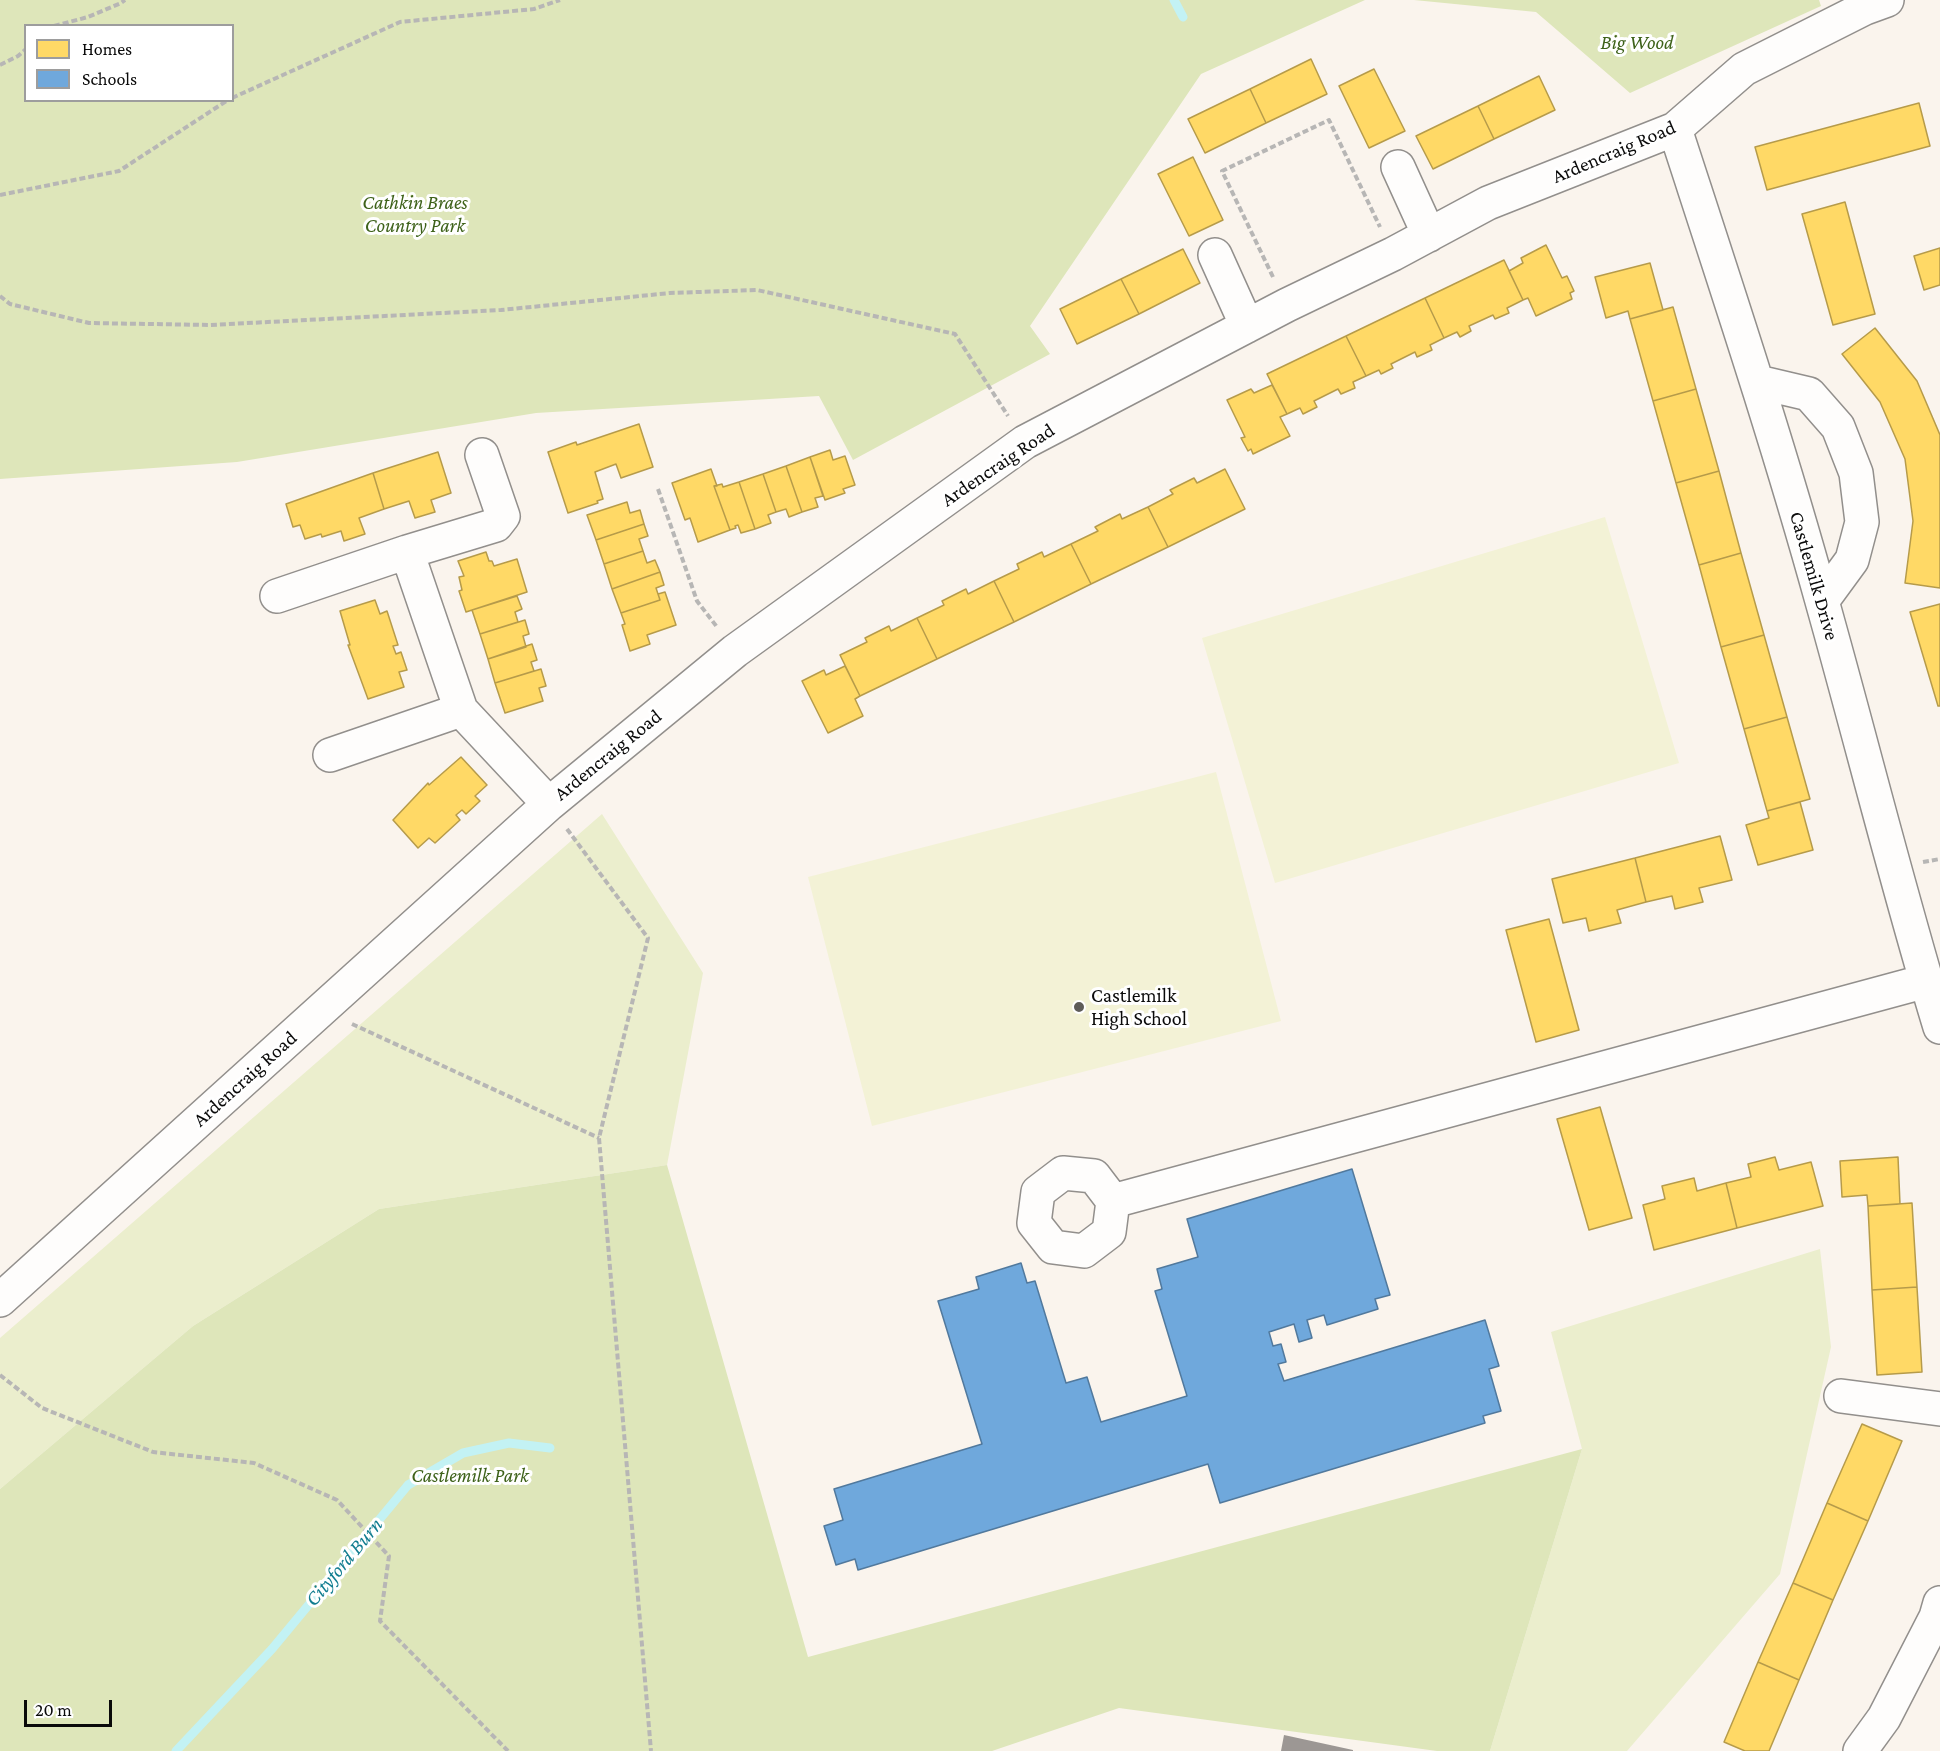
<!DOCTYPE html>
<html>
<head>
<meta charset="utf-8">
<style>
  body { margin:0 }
  #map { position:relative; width:1940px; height:1751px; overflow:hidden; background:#faf4ed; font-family:"Crimson Pro",serif }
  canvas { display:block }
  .legend { position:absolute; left:24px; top:24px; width:210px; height:78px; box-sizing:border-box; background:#fff; border:2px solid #9d9d9d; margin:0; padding:8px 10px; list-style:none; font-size:18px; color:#0a0a0a }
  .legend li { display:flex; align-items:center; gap:12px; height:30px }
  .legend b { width:30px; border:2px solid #9d9d9d }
  .scale { position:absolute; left:24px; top:1700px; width:88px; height:27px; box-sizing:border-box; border:3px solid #0a0a0a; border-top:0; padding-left:8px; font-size:18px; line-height:21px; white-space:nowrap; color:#0a0a0a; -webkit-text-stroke:4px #fff; paint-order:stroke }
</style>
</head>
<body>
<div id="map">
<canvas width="1940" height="1751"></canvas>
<ul class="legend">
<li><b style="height:16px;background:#ffd966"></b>Homes</li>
<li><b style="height:16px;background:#6fa8dc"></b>Schools</li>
</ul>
<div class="scale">20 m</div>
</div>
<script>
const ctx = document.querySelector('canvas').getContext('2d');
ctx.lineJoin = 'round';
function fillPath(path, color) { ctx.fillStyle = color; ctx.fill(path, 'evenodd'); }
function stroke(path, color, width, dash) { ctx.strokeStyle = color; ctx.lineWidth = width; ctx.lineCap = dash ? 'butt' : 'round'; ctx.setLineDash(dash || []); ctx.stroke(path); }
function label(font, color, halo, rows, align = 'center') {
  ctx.font = font + ' "Crimson Pro",serif'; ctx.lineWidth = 6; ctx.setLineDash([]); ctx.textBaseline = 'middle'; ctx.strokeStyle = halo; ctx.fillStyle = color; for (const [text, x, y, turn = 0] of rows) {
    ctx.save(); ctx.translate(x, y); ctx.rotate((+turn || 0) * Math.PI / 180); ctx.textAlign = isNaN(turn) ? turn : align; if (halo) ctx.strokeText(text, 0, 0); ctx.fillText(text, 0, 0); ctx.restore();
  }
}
fillPath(new Path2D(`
  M602,814L703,973L667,1165L379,1209L193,1326L0,1489V1338Z
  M1820,1249L1831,1347L1780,1574L1627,1751H1490L1582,1449L1551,1332Z`), '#ebeecd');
fillPath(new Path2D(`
  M0,0H1365L1201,74L1030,326L1050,354L853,460L819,396L536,413L237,462L0,479ZM26,26H232V100H26Z
  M1414,0H1819L1821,6L1630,93L1536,12Z
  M667,1165L808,1657L1582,1449L1490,1751H1437L1119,1708L992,1751H0V1489L193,1326L379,1209Z`), '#dee6ba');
fillPath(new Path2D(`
  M1605,517L1679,763L1275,883L1202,638Z
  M1216,772L1281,1021L872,1126L808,877Z`), '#f3f2d6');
const homes = new Path2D(`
  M1311,59L1327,94L1266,123L1250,89Z
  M1374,69L1405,131L1369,148L1339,86Z
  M1539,76L1555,110L1494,139L1478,106Z
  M1250,89L1266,123L1205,153L1188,119Z
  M1919,103L1930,146L1767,190L1755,147Z
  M1478,106L1494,139L1433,169L1416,136Z
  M1193,157L1223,220L1189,236L1158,174Z
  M1845,202L1875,314L1833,325L1802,214Z
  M1546,245L1562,278L1567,276L1574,291L1570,293L1572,299L1536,316L1528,298L1523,300L1509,271L1523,263L1521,258Z
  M1940,248V285L1924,290L1914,256Z
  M1183,249L1200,283L1139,314L1121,279Z
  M1504,260L1523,300L1507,308L1509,313L1495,319L1493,315L1469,326L1471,331L1460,337L1457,332L1444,338L1425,298Z
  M1650,263L1663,310L1630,319L1628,311L1606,318L1595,277Z
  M1121,279L1139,314L1077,344L1060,309Z
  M1425,298L1444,338L1430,345L1432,350L1417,357L1415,352L1391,364L1393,368L1381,374L1379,370L1366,376L1346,336Z
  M1673,307L1696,389L1653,401L1630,319Z
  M1875,328L1917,381L1940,435V588L1905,583L1913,521L1905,459L1880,402L1842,354Z
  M1346,336L1366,376L1353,382L1355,388L1341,394L1338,389L1314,401L1317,407L1303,414L1300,408L1287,414L1267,374Z
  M1272,385L1287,414L1280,417L1290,436L1253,454L1251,449L1248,451L1241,438L1245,437L1227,400L1251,389L1254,393Z
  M1696,389L1719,471L1676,483L1653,401Z
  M639,424L653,467L621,478L616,464L595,472L603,499L597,501L598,503L568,513L548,452L576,442L577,445Z
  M830,450L833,460L845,456L855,485L843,489L845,493L825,500L810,457Z
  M438,452L451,493L431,500L435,512L415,518L409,501L384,509L373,473Z
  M810,457L823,496L815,498L818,507L802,512L786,466Z
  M786,466L802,512L789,517L786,509L776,512L763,474Z
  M711,469L717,486H714L730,530L698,542L690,518L685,520L672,483Z
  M1225,469L1245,509L1168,547L1148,507L1173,494L1170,490L1194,478L1197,483Z
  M1719,471L1741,553L1699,565L1676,483Z
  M373,473L384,509L359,518L365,534L344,541L341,531L322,537L321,534L305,539L300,525L293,527L286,504Z
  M763,474L776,512L768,515L771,523L755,529L739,482Z
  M739,482L755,529L741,533L738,525L735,526L736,528L730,530L714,486L722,484L723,487Z
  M627,502L630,513L640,510L644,524L596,540L587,515Z
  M1148,507L1168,547L1091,584L1071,544L1098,531L1095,527L1120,514L1122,519Z
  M644,524L648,536L639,539L643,551L604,564L596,540Z
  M1071,544L1091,584L1014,622L994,581L1019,569L1017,564L1042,552L1044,557Z
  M643,551L647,563L655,560L660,572L612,589L604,564Z
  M486,552L489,561H492L494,566L517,559L527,592L466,612L459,591L462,590L459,577L464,576L458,561Z
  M1741,553L1764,635L1721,647L1699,565Z
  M660,572L664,585L656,588L660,600L621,613L612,589Z
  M994,581L1014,622L937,659L917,618L944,605L942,601L966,589L968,594Z
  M665,592L676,625L647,635L650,644L630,651L622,625L625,624L621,613L660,600L658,594Z
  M517,596L522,609L515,612L518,622L480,634L472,610Z
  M375,600L380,614L387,611L398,645L393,646L396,654L401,652L407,670L399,672L404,687L368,699L348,645H350L340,611Z
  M1940,604V706H1938L1910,612Z
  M917,618L937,659L860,696L840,655L867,642L865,638L889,626L891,631Z
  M525,620L529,634L523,636L526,647L488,659L480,634Z
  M1764,635L1787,717L1744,729L1721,647Z
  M532,644L537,660L531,662L534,671L495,683L488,659Z
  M845,666L860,696L855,699L863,716L828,733L802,681L824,670L826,675Z
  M541,669L546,686L539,688L543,701L505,713L495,683Z
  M1787,717L1810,799L1767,811L1744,729Z
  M461,757L487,785L475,796L480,801L466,814L462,810L456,815L460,820L435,843L429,838L418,848L393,820L428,783L429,785Z
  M1800,802L1813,850L1758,865L1746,825L1769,818L1767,811Z
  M1720,836L1732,880L1699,888L1703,902L1675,909L1672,896L1646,902L1635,858Z
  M1635,858L1646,902L1617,910L1621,923L1589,931L1586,918L1563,923L1552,879Z
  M1549,919L1579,1030L1536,1042L1506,930Z
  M1600,1107L1632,1218L1589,1230L1557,1119Z
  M1775,1157L1779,1170L1811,1162L1823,1206L1737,1228L1726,1183L1751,1177L1748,1164Z
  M1898,1157L1900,1204L1868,1206L1867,1195L1842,1197L1840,1161Z
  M1694,1178L1697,1191L1726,1183L1737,1228L1654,1250L1643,1205L1665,1199L1662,1186Z
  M1912,1203L1917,1287L1872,1290L1868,1206Z
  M1917,1287L1922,1372L1877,1375L1872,1290Z
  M1862,1424L1902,1441L1868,1521L1827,1503Z
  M1827,1503L1868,1521L1833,1600L1793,1583Z
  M1793,1583L1833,1600L1799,1680L1758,1662Z
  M1758,1662L1799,1680L1769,1751H1745L1724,1742Z`);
fillPath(homes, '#ffd966');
stroke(homes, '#b69b4a', 1.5);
const schools = new Path2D(`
  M1352,1169L1390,1295L1375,1299L1378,1309L1327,1325L1324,1315L1307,1320L1312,1338L1299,1342L1294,1324L1269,1332L1273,1346L1281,1344L1286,1362L1278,1364L1284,1381L1485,1320L1499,1366L1489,1369L1501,1411L1483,1416L1485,1423L1220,1503L1208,1464L858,1570L855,1559L836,1565L824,1526L843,1520L834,1489L982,1444L938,1301L979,1289L976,1277L1021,1263L1027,1283L1035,1281L1066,1383L1087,1377L1101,1422L1187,1396L1155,1291L1162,1289L1157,1269L1198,1257L1187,1219Z`);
fillPath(schools, '#6fa8dc');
stroke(schools, '#51799d', 1.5);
stroke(new Path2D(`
  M1174,0L1183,17
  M176,1751L272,1649L408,1485L463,1453L509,1443L550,1448`), '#c3f2f4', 9);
fillPath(new Path2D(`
  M1284,1735L1353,1750V1751H1281Z`), '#9c9794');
const minor = new Path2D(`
  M1675,129C1726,286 1778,442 1822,601C1862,743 1897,886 1940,1027
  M1398,167L1429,235
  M1215,255L1247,326
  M1758,382L1809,394L1838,427L1856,473L1862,522L1852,560L1822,601
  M407,552L461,710L549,804
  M277,596L407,552L496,525L503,516L482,455
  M330,755L461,710
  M1063,1173L1094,1176L1113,1201L1109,1232L1084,1251L1053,1247L1034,1223L1038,1192Z
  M1113,1201L1926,981
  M0,1300L549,804L735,651L1025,442L1287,305L1393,254L1488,203L1675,129L1744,69L1865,8L1887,0
  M1841,1396L1940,1409
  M1860,1751L1884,1718L1936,1617L1940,1603`);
stroke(minor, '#928f8c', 36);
stroke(new Path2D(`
  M54,26L88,17L121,3L125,0
  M0,65L18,56L26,49
  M232,98L400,22L534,9L560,0
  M0,195L119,171L228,100
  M1273,277L1222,171L1329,120L1380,227
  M0,296L10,304L89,323L210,325L501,310L670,293L757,290L955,334L1008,416
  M658,489L697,601L717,627
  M567,829L648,938L599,1138L651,1751
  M1923,862L1940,859
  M352,1024L599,1138
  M0,1375L42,1408L153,1452L254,1463L337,1500L389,1556L380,1621L508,1751`), '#b7b6b5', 4, [6, 3]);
stroke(minor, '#fefdfc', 33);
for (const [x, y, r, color] of [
  [1079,1007,6,"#5e5c59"]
]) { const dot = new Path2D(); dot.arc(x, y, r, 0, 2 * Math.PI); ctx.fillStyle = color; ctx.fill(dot); stroke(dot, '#fff', 2); }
label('italic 20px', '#3e621a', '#fff', [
  ["Big Wood",1637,43],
  ["Cathkin Braes",415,203],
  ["Country Park",415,226],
  ["Castlemilk Park",470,1476]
]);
label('20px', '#0a0a0a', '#fff', [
  ["Ardencraig Road",1614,152,-23],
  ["Ardencraig Road",998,465,-34],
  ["Castlemilk Drive",1814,576,74],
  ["Ardencraig Road",608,755,-39],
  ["Ardencraig Road",245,1079,-42]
]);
label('20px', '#0a0a0a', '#fff', [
  ["Castlemilk",1091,996],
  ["High School",1091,1019]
], 'left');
label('italic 21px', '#127d90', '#fff', [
  ["Cityford Burn",344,1562,-50]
]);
</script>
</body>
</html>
